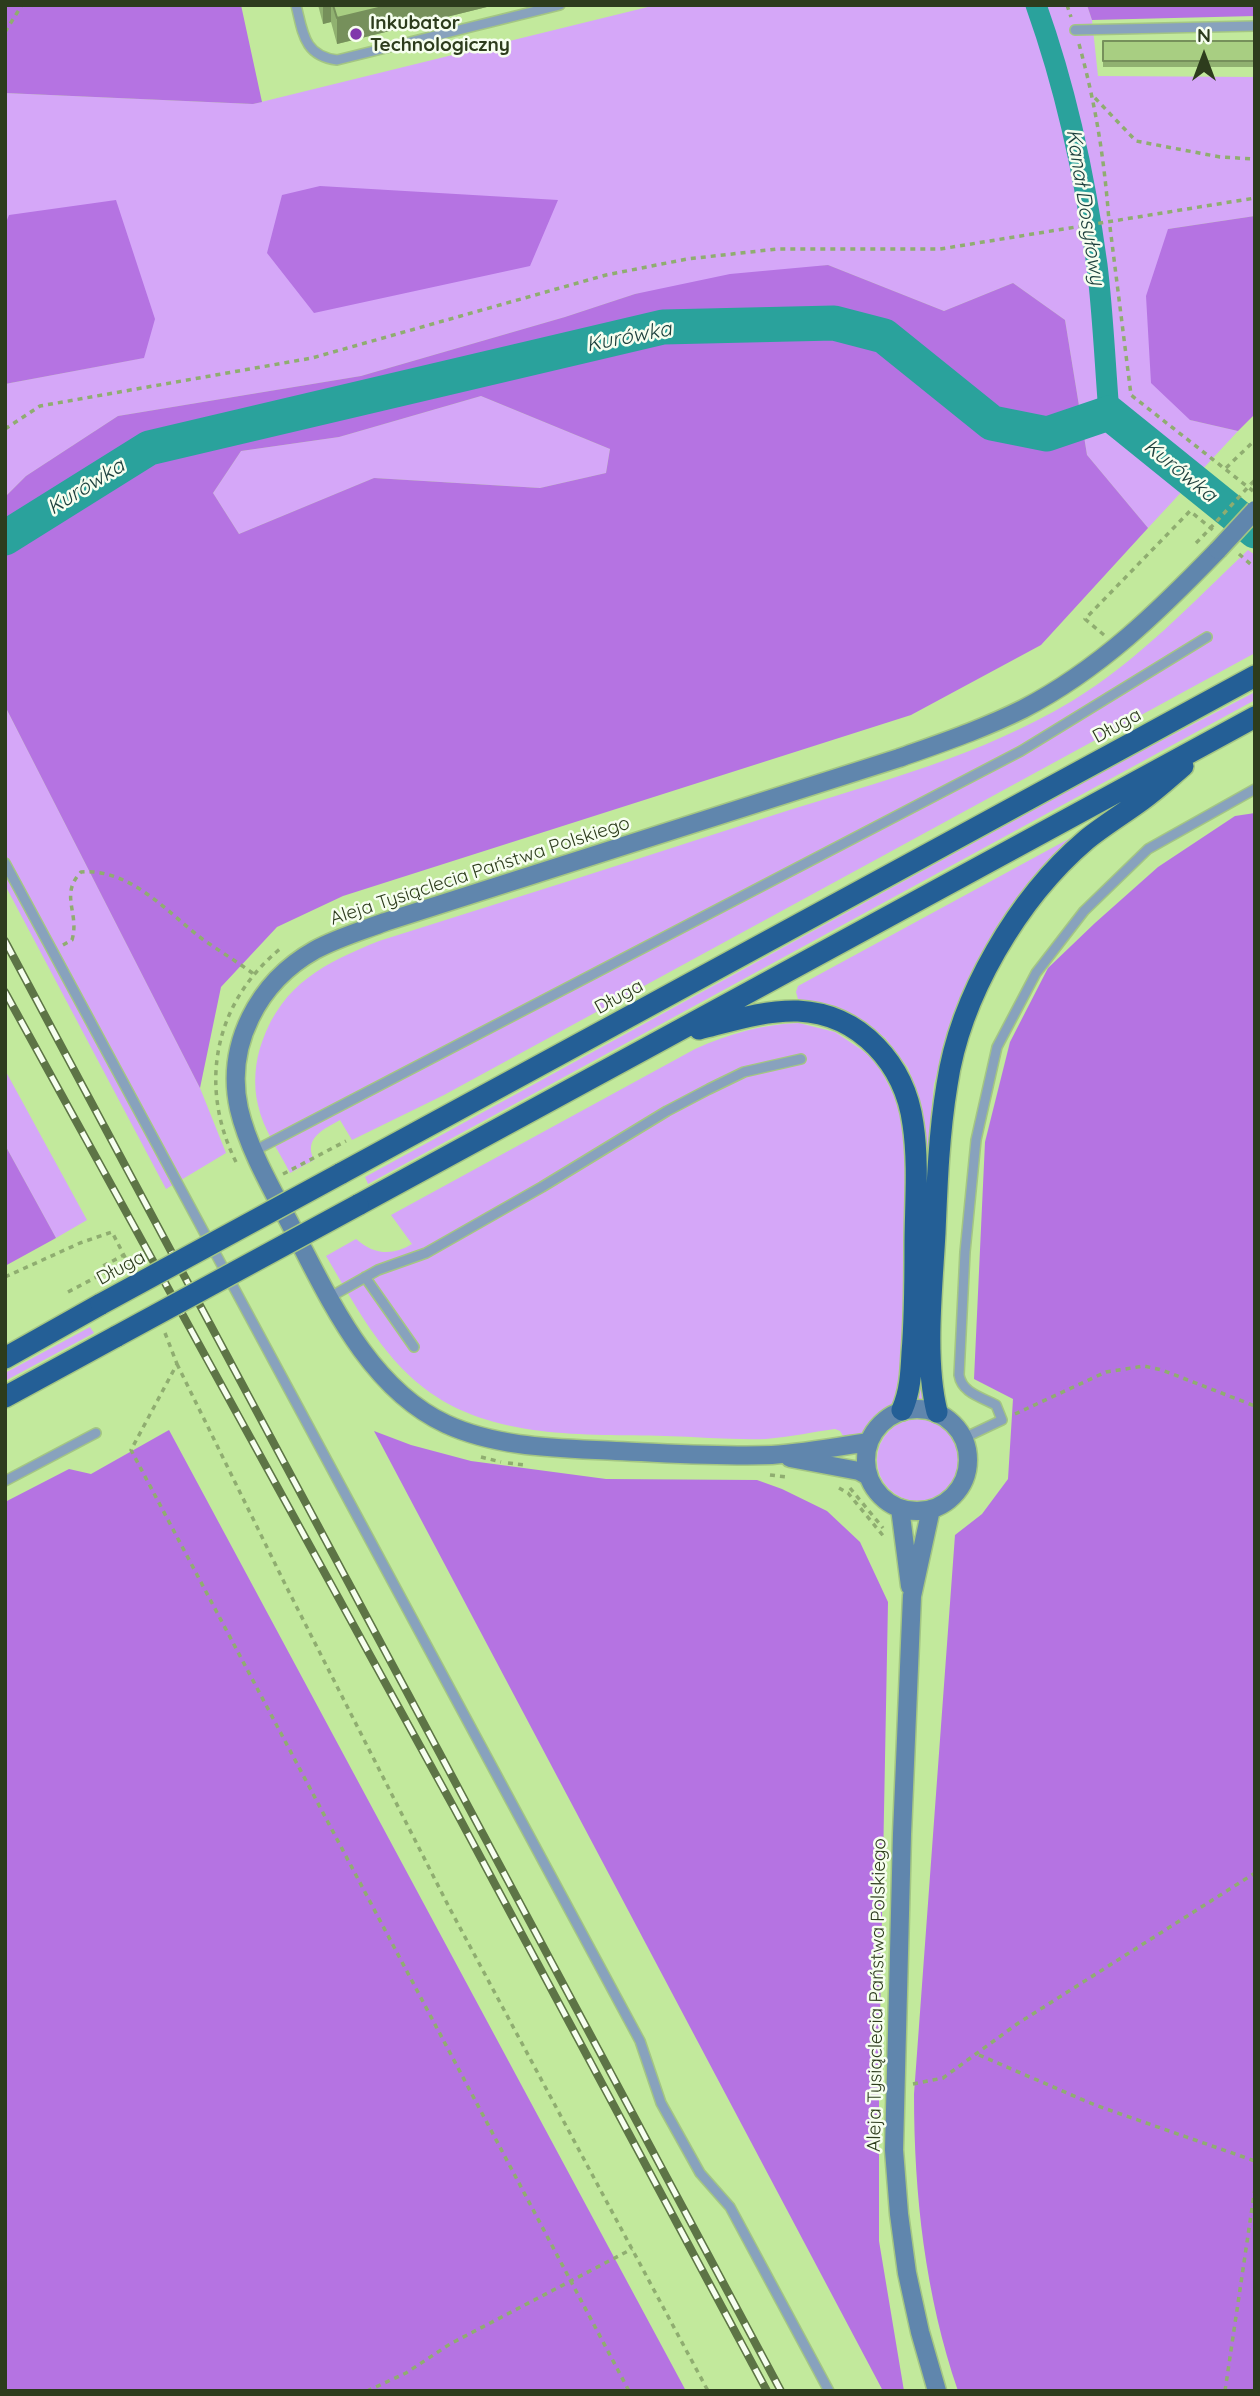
<!DOCTYPE html>
<html>
<head>
<meta charset="utf-8">
<style>
  body { margin:0 }
  #map { position:relative; width:1260px; height:2396px; overflow:hidden; background:#c2e99c; font-family:Quicksand,sans-serif }
  canvas { display:block }
  .frame { position:absolute; inset:0; border:7px solid #2d3c1d; pointer-events:none }
  .north { position:absolute; left:1169px; top:21px; width:70px; height:70px; -webkit-text-stroke:5px #f6feef; paint-order:stroke; rotate:0deg; font-size:19px; font-weight:700; line-height:28px; text-align:center; color:#2d3c1d }
  .north::after { content:''; display:block; margin:auto; width:24px; height:32px; background:#2d3c1d; clip-path:polygon(50% 0,100% 100%,50% 72%,0 100%) }
</style>
</head>
<body>
<div id="map">
<canvas width="1260" height="2396"></canvas>
<div class="frame"></div>
<div class="north">N</div>
</div>
<script>
const ctx = document.querySelector('canvas').getContext('2d');
ctx.lineJoin = 'round';
function fillPath(path, color) { ctx.fillStyle = color; ctx.fill(path, 'evenodd'); }
function stroke(path, color, width, dash) { ctx.strokeStyle = color; ctx.lineWidth = width; ctx.lineCap = dash ? 'butt' : 'round'; ctx.setLineDash(dash || []); ctx.stroke(path); }
function label(font, color, halo, rows, align = 'center') {
  ctx.font = font + ' Quicksand,sans-serif'; ctx.lineWidth = 5; ctx.setLineDash([]); ctx.textBaseline = 'middle'; ctx.strokeStyle = halo; ctx.fillStyle = color; for (const [text, x, y, turn = 0] of rows) {
    ctx.save(); ctx.translate(x, y); ctx.rotate((+turn || 0) * Math.PI / 180); ctx.textAlign = isNaN(turn) ? turn : align; if (halo) ctx.strokeText(text, 0, 0); ctx.fillText(text, 0, 0); ctx.restore();
  }
}
fillPath(new Path2D(`
  M656,5H1087L1092,20L1098,76L1255,77V216L1168,229L1190,420L1238,431L1148,528L1087,455L1065,320L1013,283L944,311L828,265L635,294L565,317L361,376L118,416L26,476L5,497V384L143,358L5,225V93L253,104Z
  M481,396L610,449L606,473L540,488L374,478L239,534L213,493L241,451L339,437Z
  M1248,550L1255,555V653L444,1095L352,1140L340,1120C324,1129 303,1138 314,1160L290,1173C279,1151 263,1129 258,1105C253,1085 255,1061 262,1042C283,983 325,963 379,941C512,899 645,857 777,814C878,782 981,756 1072,701C1138,661 1192,603 1248,550Z
  M1255,692V700L368,1184L365,1177L1130,757Z
  M5,706L200,1088L226,1153L166,1189L5,885Z
  M1074,836V839L1009,911L989,945L952,1027L934,1084L930,1128L926,1268L925,1400H916L924,1196L922,1108L908,1068L885,1038L852,1014L835,1007L798,999L796,992L798,986Z
  M799,1023L835,1032L862,1050L877,1062L898,1103L905,1142V1374L895,1404L880,1416L863,1433L845,1439L840,1431L835,1429C812,1432 790,1437 766,1439C733,1440 699,1437 665,1436C585,1434 491,1440 424,1388C380,1354 354,1303 326,1256L356,1239C374,1255 393,1256 412,1244L391,1215L695,1049C729,1034 762,1024 799,1023Z
  M5,1070L87,1220L56,1238L5,1145Z
  M90,1327L94,1333L5,1381V1373Z
  M877 1460a41 41 0 1 1 82 0a41 41 0 1 1-82 0Z`), '#d5a7f8');
fillPath(new Path2D(`
  M5,5H241L262,102L253,104L5,93Z
  M1087,5H1255V16L1092,20Z
  M320,186L558,200L530,266L314,313L267,253L282,195Z
  M116,200L155,319L144,358L5,384V225L9,215Z
  M1255,216V414L1238,431L1190,420L1151,383L1146,296L1168,229Z
  M828,265L944,311L1013,283L1065,320L1087,455L1148,528L1041,645L911,715L343,896L277,927L221,987L200,1088L5,706V497L26,476L118,416L361,376L565,317L635,294L730,274ZM481,396L610,449L606,473L540,488L374,478L239,534L213,493L241,451L339,437Z
  M1255,813V2391H958C925,2294 914,2195 914,2094L955,1535L982,1514L1008,1479L1013,1399L974,1379L985,1142L1010,1042L1048,968L1095,923L1158,867L1235,816Z
  M5,1145L56,1238L5,1266Z
  M169,1430L686,2391H5V1502L69,1469L91,1474Z
  M374,1431L411,1445L471,1461L606,1479L757,1480L782,1489L827,1511L860,1542L888,1602L879,2073V2241L904,2391H883Z`), '#b573e2');
stroke(new Path2D(`
  M1036,5C1066,89 1085,177 1097,265C1103,314 1105,364 1109,413`), '#2aa29c', 21);
stroke(new Path2D(`
  M5,538L149,448L663,327L834,323L884,336L992,423L1047,434L1109,413L1255,531`), '#2aa29c', 35);
const lane = new Path2D(`
  M296,5C303,33 304,56 337,60L560,5
  M1075,30L1255,26
  M5,863L640,2041L661,2103L700,2173L730,2207L829,2391
  M254,1151L1021,751L1207,637
  M365,1277L414,1347
  M330,1297L378,1270L426,1253L542,1187L667,1111L709,1089L744,1072L801,1059
  M964,1438L1002,1420L996,1405C981,1397 962,1393 959,1375L965,1252L976,1140L997,1047L1036,973L1084,911L1148,849L1255,789
  M5,1481L96,1433`);
const secondary = new Path2D(`
  M866 1460a51 51 0 1 1 102 0a51 51 0 1 1-102 0Z
  M869,1442C837,1447 805,1453 772,1455C721,1457 667,1453 616,1451C560,1448 498,1448 446,1424C375,1391 336,1313 302,1247C281,1204 250,1156 239,1109C225,1045 258,982 315,950C337,938 361,931 385,922L899,758C941,743 983,729 1023,709C1100,669 1159,611 1218,550
  M790,1458L859,1471L868,1476
  M900,1508L910,1586
  M931,1509L912,1596L902,1834L894,2150L899,2214L907,2273L920,2332L937,2391`);
const highway = new Path2D(`
  M699,1029C731,1021 765,1010 798,1011C861,1014 905,1065 913,1124C919,1164 915,1207 915,1247C915,1282 915,1318 912,1353C911,1373 910,1392 902,1410
  M340,1174L1255,676
  M358,1205L1255,717
  M5,1358L101,1304
  M5,1397L117,1336
  M937,1412C924,1359 932,1288 935,1233C937,1183 939,1133 947,1085C960,996 1018,898 1086,840C1103,826 1123,814 1142,800C1156,790 1169,778 1183,766`);
stroke(lane, '#a4c683', 12);
stroke(secondary, '#a4c683', 21);
stroke(highway, '#a4c683', 24);
stroke(new Path2D(`
  M1067,5L1071,17
  M5,32L22,5
  M1079,44C1096,106 1104,157 1109,221
  M1095,98L1136,141L1220,157L1255,159
  M1110,227L1131,395L1253,491
  M5,429L40,406L312,358L606,275L687,259L777,249H940L1255,198
  M1226,468L1255,440
  M1251,484L1255,480
  M1196,543L1203,536
  M1239,554L1255,568
  M1104,635L1085,619L1190,511L1213,530
  M63,945L72,940C80,913 59,895 81,872C130,868 166,911 201,938C219,951 238,962 255,975
  M236,1162C198,1086 214,1003 280,949
  M283,1174L346,1141
  M5,1277L80,1243L112,1232L130,1267
  M68,1292L104,1273L101,1267L124,1255
  M165,1333L177,1364L131,1450L629,2391
  M177,1364L287,1588L450,1909L708,2391
  M1015,1414L1106,1372L1144,1366L1162,1370L1255,1406
  M481,1457L501,1462
  M508,1463L525,1465
  M770,1475L787,1477
  M839,1488L848,1493L885,1538
  M850,1488L883,1528
  M979,2055L1095,2105L1255,2161
  M913,2084L943,2078L1017,2024L1255,1873
  M367,2391L406,2373L450,2344L632,2249
  M1225,2391L1255,2188`), '#8fad70', 3.5, [5, 5]);
stroke(lane, '#88a2bd', 9);
stroke(secondary, '#6086ad', 18);
stroke(highway, '#245f96', 21);
const rail = new Path2D(`
  M5,941L781,2391
  M5,992L453,1806L767,2391`);
stroke(rail, '#5d7446', 8);
stroke(rail, '#f6feef', 5, [16]);
const secondaryBridge = new Path2D(`
  M1218,550L1255,510`);
const highwayBridge = new Path2D(`
  M101,1304L340,1174
  M117,1336L358,1205`);
stroke(secondaryBridge, '#a4c683', 21, []);
stroke(highwayBridge, '#a4c683', 24, []);
stroke(new Path2D(`
  M1203,536L1251,484`), '#8fad70', 3.5, [5, 5]);
stroke(secondaryBridge, '#6086ad', 18);
stroke(highwayBridge, '#245f96', 21);
fillPath(new Path2D(`
  M318,5H495L337,44L331,22L323,24Z
  M1103,41H1255V67H1103Z`), '#90b170');
fillPath(new Path2D(`
  M323,5H331V22L323,24Z
  M391,5H495L337,44V18Z`), '#76905b');
const building = new Path2D(`
  M333,5H391L337,18Z
  M1103,41H1255V61H1103Z`);
fillPath(building, '#a8ce82');
stroke(building, '#76905b', 2);
for (const [x, y, r, color] of [
  [356,34,7,"#8038ab"]
]) { const dot = new Path2D(); dot.arc(x, y, r, 0, 2 * Math.PI); ctx.fillStyle = color; ctx.fill(dot); stroke(dot, '#f6feef', 2.5); }
label('bold 19px', '#2d3c1d', '#f6feef', [
  ["Inkubator",370,23],
  ["Technologiczny",370,45]
], 'left');
label('19px', '#2d3c1d', '#f6feef', [
  ["Długa",1117,726,-29],
  ["Aleja Tysiąclecia Państwa Polskiego",480,871,-18],
  ["Długa",619,997,-29],
  ["Długa",121,1268,-28],
  ["Aleja Tysiąclecia Państwa Polskiego",877,1995,-89]
]);
label('italic 21px', '#1c3f3c', '#f6feef', [
  ["Kanał Dosyłowy",1085,207,81],
  ["Kurówka",629,337,-11],
  ["Kurówka",1180,471,39],
  ["Kurówka",86,487,-32]
]);
</script>
</body>
</html>
